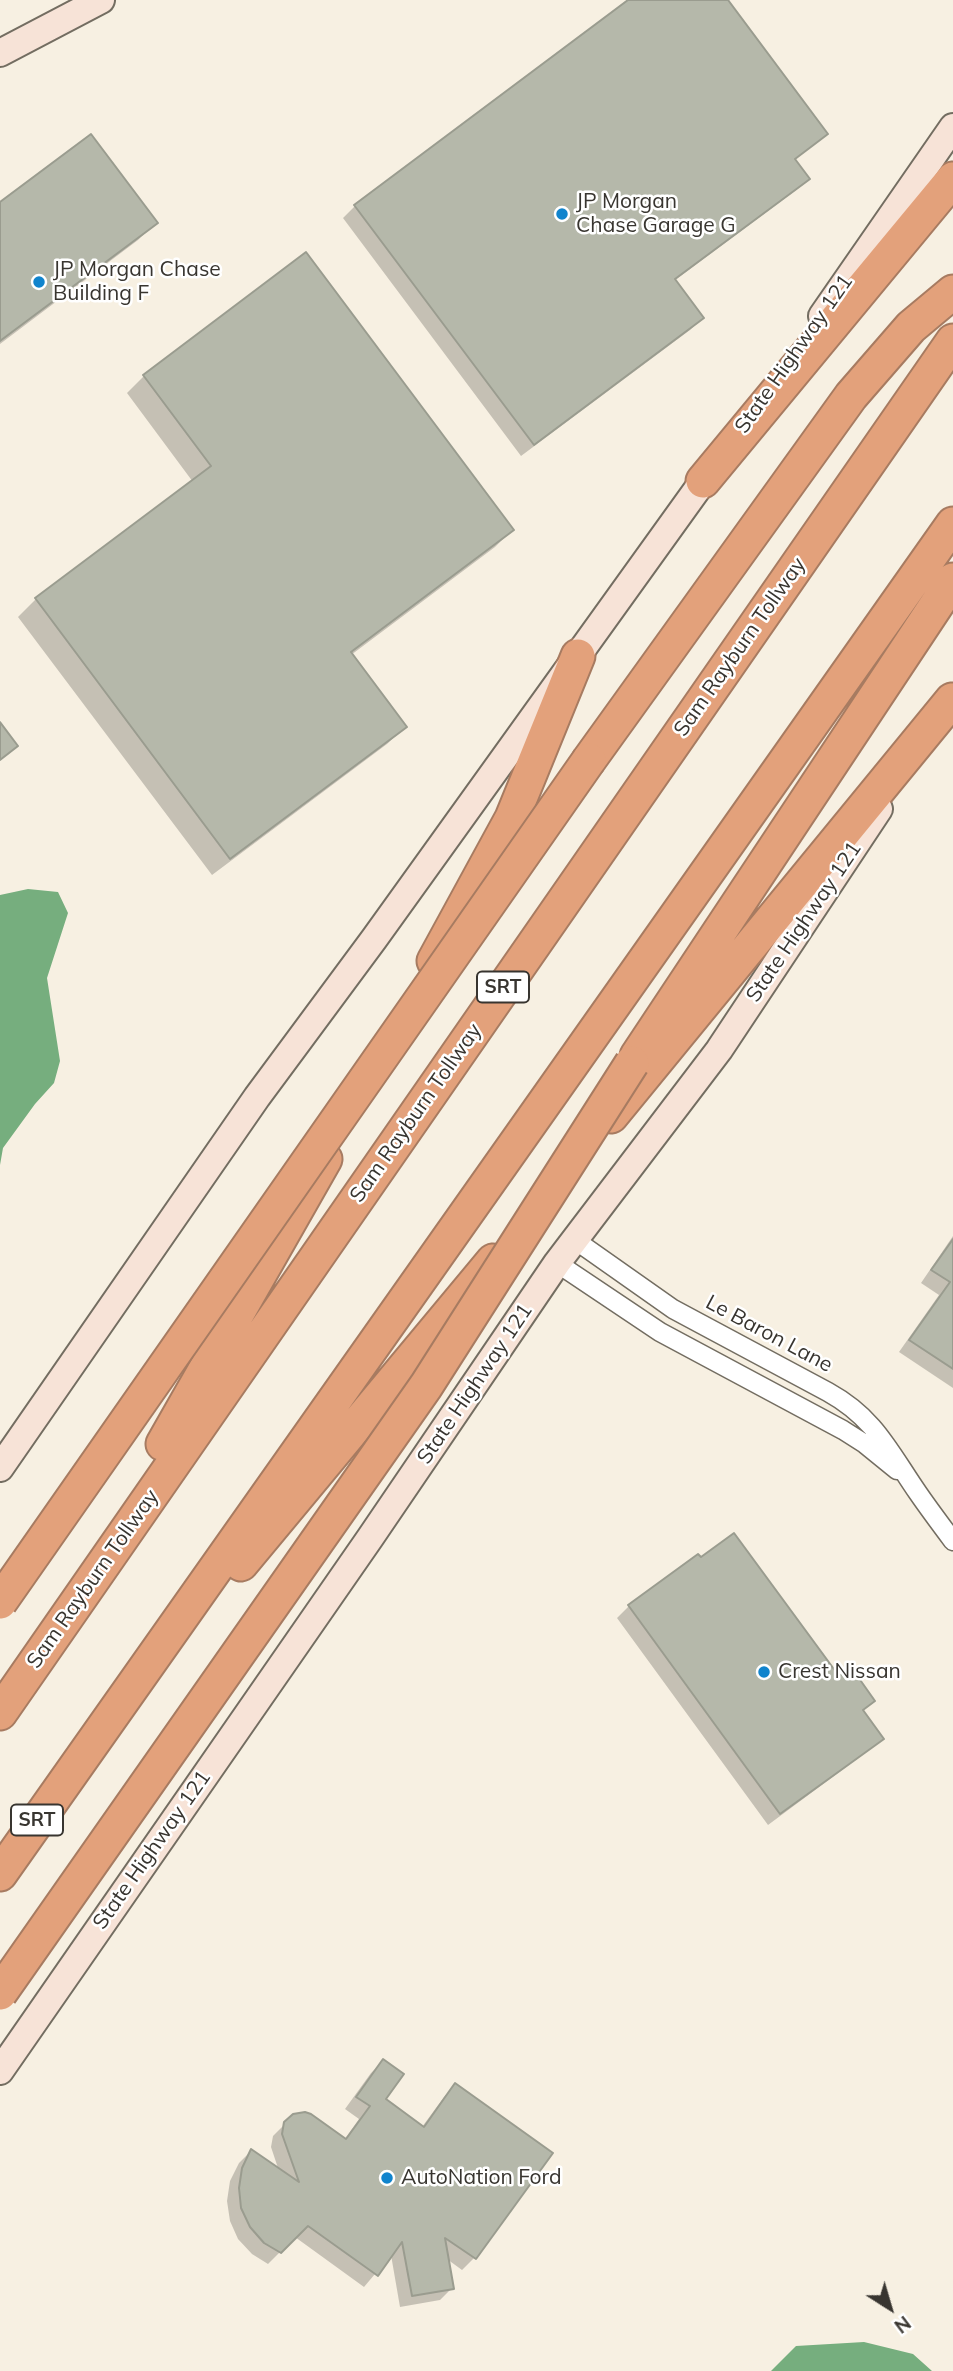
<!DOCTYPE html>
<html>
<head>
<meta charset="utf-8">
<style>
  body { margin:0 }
  #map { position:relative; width:953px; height:2371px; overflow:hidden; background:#f7f0e2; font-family:Mulish,sans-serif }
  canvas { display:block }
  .north { position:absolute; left:855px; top:2273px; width:70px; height:70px; -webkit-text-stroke:5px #fff; paint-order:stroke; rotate:143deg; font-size:19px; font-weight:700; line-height:28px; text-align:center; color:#383530 }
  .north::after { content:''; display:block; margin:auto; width:24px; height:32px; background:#383530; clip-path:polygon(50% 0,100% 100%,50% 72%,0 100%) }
</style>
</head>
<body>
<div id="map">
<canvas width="953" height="2371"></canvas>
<div class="north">N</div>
</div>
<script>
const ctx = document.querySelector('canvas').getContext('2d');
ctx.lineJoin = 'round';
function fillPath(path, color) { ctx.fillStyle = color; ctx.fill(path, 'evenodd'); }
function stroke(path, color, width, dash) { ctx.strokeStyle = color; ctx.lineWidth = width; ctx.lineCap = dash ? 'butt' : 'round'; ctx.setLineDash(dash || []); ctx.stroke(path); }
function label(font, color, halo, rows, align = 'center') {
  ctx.font = font + ' Mulish,sans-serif'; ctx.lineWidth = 5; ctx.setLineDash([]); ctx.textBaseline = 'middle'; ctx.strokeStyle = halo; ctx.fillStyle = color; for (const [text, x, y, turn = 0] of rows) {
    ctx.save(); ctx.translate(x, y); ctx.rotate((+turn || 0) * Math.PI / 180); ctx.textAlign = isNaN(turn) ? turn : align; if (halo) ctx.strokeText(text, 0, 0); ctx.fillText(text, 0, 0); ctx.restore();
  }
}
fillPath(new Path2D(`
  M28,889L58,892L68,913L47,978L60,1061L54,1083L35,1104L3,1148L0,1165V895Z
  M864,2342L913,2354L932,2371H771L796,2346Z`), '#76ae7e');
fillPath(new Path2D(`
  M631,0H726L826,134L794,160L808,179L796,190L674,281L702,318L690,330L521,456L343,218L355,206Z
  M0,204L155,223L138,240L0,344Z
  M144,376L512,530L495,547L351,655L405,727L387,744L212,875L18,617L36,599L193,482L127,393Z
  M953,1236V1388L899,1352L939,1295L921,1283Z
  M629,1606L873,1701L862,1712L881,1739L869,1750L768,1825L617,1618Z
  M383,2061V2100L422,2127L444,2097L455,2085L550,2153L474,2258L462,2270L447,2259L452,2288L440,2300L400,2307L391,2255L364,2287L295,2237L268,2264L252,2254L238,2239L230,2221L227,2201L230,2181L239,2163L251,2151L279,2171L271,2147L273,2136L294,2115L344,2140L359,2119L345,2109L371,2073Z`), '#0003');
const building = new Path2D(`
  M628,0H728L828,134L795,159L810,179L675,279L704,318L534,445L354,205Z
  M91,134L158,223L0,341V202Z
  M306,252L514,530L351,652L407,727L230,859L35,598L211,466L143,375Z
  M0,722L18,746L0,760Z
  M953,1239V1369L909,1340L950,1282L931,1270Z
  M734,1533L839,1676L851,1667L875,1701L863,1710L884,1739L780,1814L628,1605L698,1554L701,1557Z
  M383,2059L404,2074L386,2099L424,2127L455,2083L553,2153L476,2259L445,2238L454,2289L412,2296L402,2242L378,2276L308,2226L281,2253L264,2243L250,2227L241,2208L239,2188L242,2168L251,2149L299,2182L282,2134L284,2122L293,2114L305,2112L311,2114L346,2139L370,2106L356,2097Z`);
fillPath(building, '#b5b8aa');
stroke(building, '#9a9c8f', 2);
const street = new Path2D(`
  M575,1240L673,1309L828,1392C875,1418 889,1451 918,1493C929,1509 941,1525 953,1541
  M557,1263L660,1332L843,1430L865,1444L897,1470`);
const secondary = new Path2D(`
  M0,53L101,0
  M822,316L953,127
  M0,1468L257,1097L374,939L714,466
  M0,2071L370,1538L557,1263L719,1050L879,809`);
const highway = new Path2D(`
  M703,481L953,179
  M589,760L851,396L911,327L953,292
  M434,961L512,818L578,656
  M637,1056L953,580
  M611,1116L952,700
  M163,1444L325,1159
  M241,1564L493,1261
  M0,1713L953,341
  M0,1874L953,524`);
stroke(street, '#736d61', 21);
stroke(secondary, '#736d61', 30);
stroke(highway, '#a77b61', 37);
stroke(street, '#fff', 18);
stroke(secondary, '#f7e3d7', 26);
stroke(highway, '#e3a17b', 33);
const highwayBridge = new Path2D(`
  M0,1602L589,760
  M0,1993L426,1386L632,1063`);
stroke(highwayBridge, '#a77b61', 37, []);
stroke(highwayBridge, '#e3a17b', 33);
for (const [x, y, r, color] of [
  [562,214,7,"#1084cd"],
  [39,282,7,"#1084cd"],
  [764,1672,7,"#1084cd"],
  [387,2178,7,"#1084cd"]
]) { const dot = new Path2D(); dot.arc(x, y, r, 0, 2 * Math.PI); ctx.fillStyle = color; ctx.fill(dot); stroke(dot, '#fff', 2.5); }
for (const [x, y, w] of [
  [503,987,52],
  [37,1820,52]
]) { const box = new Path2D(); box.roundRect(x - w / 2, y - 15.5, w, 31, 5); ctx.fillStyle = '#fff'; ctx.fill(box); stroke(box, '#383530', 2); }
label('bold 19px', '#383530', null, [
  ["SRT",503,987],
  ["SRT",37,1820]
]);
label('21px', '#383530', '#fff', [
  ["JP Morgan",576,202],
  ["Chase Garage G",576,226],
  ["JP Morgan Chase",53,270],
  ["Building F",53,294],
  ["Crest Nissan",778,1672],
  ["AutoNation Ford",401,2178]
], 'left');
label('21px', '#383530', '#fff', [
  ["State Highway 121",794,354,-55],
  ["Sam Rayburn Tollway",740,647,-55],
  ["State Highway 121",804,922,-56],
  ["Sam Rayburn Tollway",416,1113,-55],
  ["Le Baron Lane",769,1334,28],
  ["State Highway 121",475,1384,-56],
  ["Sam Rayburn Tollway",93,1579,-55],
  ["State Highway 121",152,1850,-55]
]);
</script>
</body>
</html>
